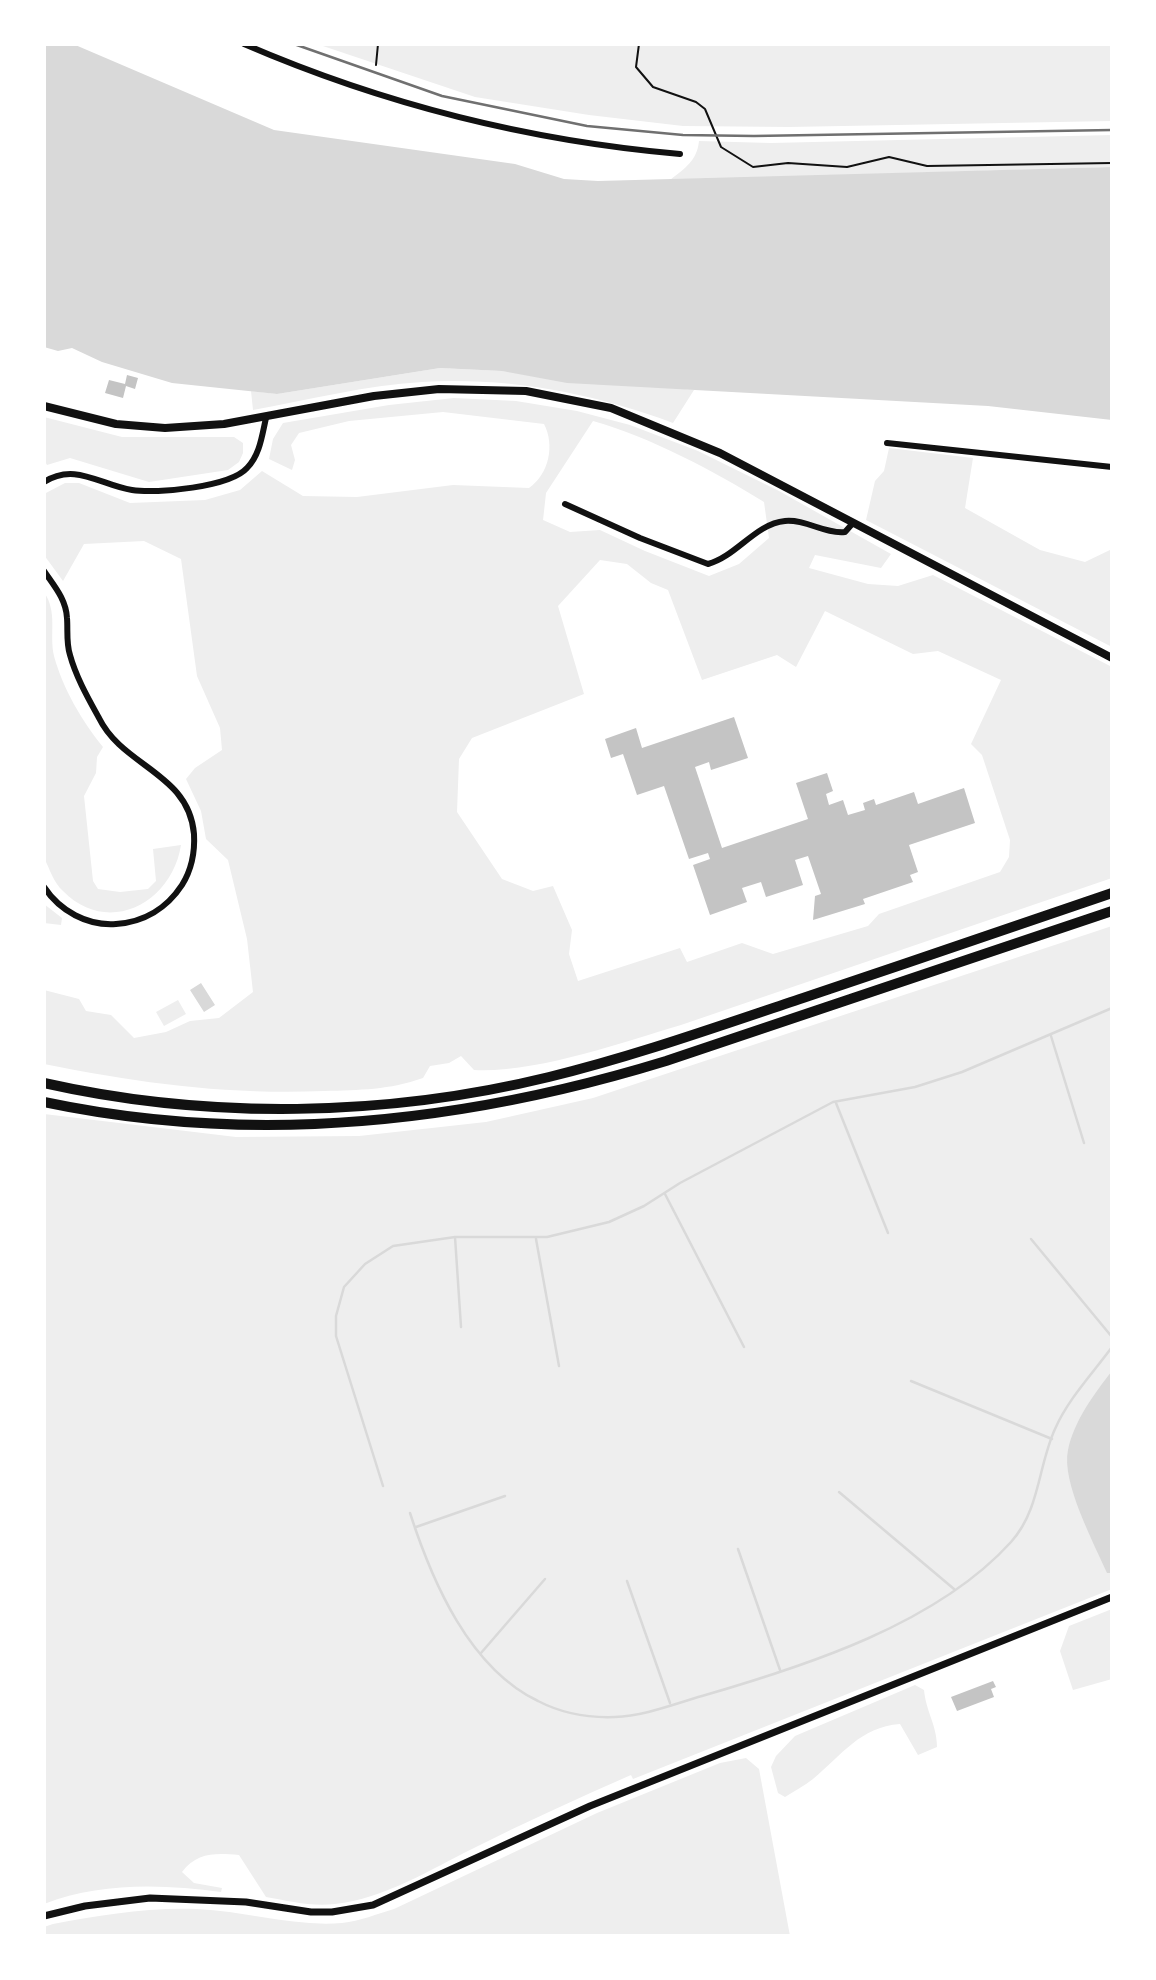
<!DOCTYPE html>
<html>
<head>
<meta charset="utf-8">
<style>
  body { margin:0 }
  #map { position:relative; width:1156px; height:1980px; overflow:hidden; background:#fff; font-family:"PT Sans",sans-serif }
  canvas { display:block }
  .frame { position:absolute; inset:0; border:46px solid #fff; pointer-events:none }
</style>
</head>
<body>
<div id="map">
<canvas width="1156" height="1980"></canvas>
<div class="frame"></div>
</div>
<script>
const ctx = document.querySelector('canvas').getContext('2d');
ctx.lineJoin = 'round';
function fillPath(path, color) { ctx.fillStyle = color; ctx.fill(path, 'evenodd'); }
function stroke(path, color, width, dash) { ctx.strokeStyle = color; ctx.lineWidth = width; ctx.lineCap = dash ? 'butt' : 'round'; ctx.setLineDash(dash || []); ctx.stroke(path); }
fillPath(new Path2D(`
  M317,44H1112V121L789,127L683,126L589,115L475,97Z
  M1112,135V167L670,180C685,168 697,161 699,141L771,143Z
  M440,368L502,371L694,390L673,423C592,393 509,377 422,382C366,385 309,400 253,410L251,391L277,394Z
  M454,398L516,401L577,411L630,425L698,451L779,491L891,554L881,568L815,555L809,568L868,584L898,586L933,575L1112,667V878L681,1025C621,1043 536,1073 474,1070L461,1056L449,1063L430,1066L423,1078C389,1090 360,1090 324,1091C226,1095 139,1083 44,1064V990L79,999L86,1011L111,1015L134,1038L166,1032L190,1021L219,1018L253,992L247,939L228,860L206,839L201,811L186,779L195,768L222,750L220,728L197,676L181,559L144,541L84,544L63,581L44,555V494L65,483H79L130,503L205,500L240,490L262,471L303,496L357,497L453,485L529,488C549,474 555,445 544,424L443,412L349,421L299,433L291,445L295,460L292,470L269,459L273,439L283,423L389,405ZM593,421C652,438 712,470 764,502L769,538L739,564L709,576L645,551L600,530L570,532L543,520L546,493ZM600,560L627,564L651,583L668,590L702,680L777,655L796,667L825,611L913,654L938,651L1001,680L971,744L982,755L1010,840L1009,857L1000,872L879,914L868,926L773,954L742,943L687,962L680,948L578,981L569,954L572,930L553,886L533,891L502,879L457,812L459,759L472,738L584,694L558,606Z
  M44,417L122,437H234L243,443V453L239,462L228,470L149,482L70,458L47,465L44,460Z
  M889,448L973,458L965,508L1040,550L1085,562L1112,549V647L866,520L875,481L884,471Z
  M44,592C58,613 49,633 54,656C63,689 82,721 103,747L97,757L96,773L84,796L93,881L98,889L120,892L148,889L156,881L153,849L181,845C172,903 108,937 63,891C53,882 50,869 44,858Z
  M44,904L62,918L61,925L44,923Z
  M1112,926V1589L633,1779L631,1775C578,1798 526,1822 474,1848C431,1869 384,1899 335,1904C312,1907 289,1901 266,1897L239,1855C216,1853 197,1852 182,1872L194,1883L222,1888L221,1892C163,1884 100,1882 44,1904V1114L236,1137L359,1136L486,1122L593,1098Z
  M178,1000L186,1014L164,1026L156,1012Z
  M1112,1609V1679L1073,1690L1060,1651L1069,1626Z
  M915,1685L924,1690C926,1712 937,1725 937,1747L918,1755L900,1724C860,1727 842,1755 813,1779C804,1786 794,1791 785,1797L778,1793L771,1767L776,1756L795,1736Z
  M746,1758L759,1769L790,1936H44V1927L53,1924C100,1915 149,1907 197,1909C246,1911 293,1927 342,1923C360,1921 377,1914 394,1909L597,1813L720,1763Z`), '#eee');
fillPath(new Path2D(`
  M44,44H73L274,130L515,164L564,179L598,181L1112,167V420L988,406L567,383L502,371L440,368L277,394L172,383L102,362L72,348L58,351L44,347Z
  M201,983L215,1005L204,1012L190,990Z
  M1112,1371V1573H1107C1094,1543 1061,1482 1068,1450C1074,1421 1094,1394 1112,1371Z`), '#d9d9d9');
stroke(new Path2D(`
  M1051,1036L1084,1143
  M836,1103L888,1233
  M665,1194L744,1347
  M455,1237L461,1327
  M536,1239L559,1366
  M1031,1239L1112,1337
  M911,1381L1052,1439
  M383,1486L336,1336V1316L344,1287L365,1264L393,1246L455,1237H547L609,1222L644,1206L680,1183L833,1102L915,1087L962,1072L1112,1008
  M839,1492L954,1589
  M410,1513C432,1581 469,1668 538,1701C561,1713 588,1718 615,1717C644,1716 674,1704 702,1696C806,1666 937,1624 1011,1542C1040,1510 1038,1466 1055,1429C1068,1399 1093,1373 1112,1347
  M416,1527L505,1496
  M738,1549L780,1670
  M627,1581L670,1703
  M481,1653L545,1579`), '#d9d9d9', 2.5);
fillPath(new Path2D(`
  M127,375L138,378L135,389L126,386L123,398L105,393L109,380L125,384Z
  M734,717L748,758L711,770L709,762L695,767L722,848L808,819L796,783L827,773L833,791L826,794L829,805L843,800L848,815L865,810L863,803L874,799L876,805L914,792L918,804L964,788L975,823L909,845L918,872L910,875L913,882L863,899L865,904L813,920L815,896L821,894L808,856L795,860L803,885L766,897L761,882L742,888L747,902L710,915L693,865L710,859L708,853L689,859L664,786L637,795L623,754L611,758L605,739L636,728L642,748Z
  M993,1681L996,1687L991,1689L994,1697L957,1711L951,1697Z`), '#c4c4c4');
stroke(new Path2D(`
  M639,44L636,67L653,87L696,102L705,109L721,147L753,167L788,163L847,167L889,157L927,166L1112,163
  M376,65L378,44`), '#111', 2);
stroke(new Path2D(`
  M244,44C383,104 530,141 680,154
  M887,443L1112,467
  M44,482C75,462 100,485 132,490C157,494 230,487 247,468C260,455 262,435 266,418
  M565,504L640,538L708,564C737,556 755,524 785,521C806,519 824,534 845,532L853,523
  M44,571C54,586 66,599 67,618C68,630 66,643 70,655C76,677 88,698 99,718C123,767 189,773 194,834C195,852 192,869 182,885C167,908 144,922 116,924C87,926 60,911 44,887`), '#111', 6);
stroke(new Path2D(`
  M44,1916L85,1906L150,1898L246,1902L311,1912H332L373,1905L590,1806L1112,1597`), '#111', 7);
stroke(new Path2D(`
  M44,406L116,424L165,428L224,424L374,396L439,389L526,391L611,408L720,453L1112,658`), '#111', 8);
stroke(new Path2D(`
  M44,1083C208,1120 386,1117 549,1077C635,1056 719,1026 803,998C906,963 1009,929 1112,893
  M44,1102C252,1146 464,1123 666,1061L1112,911`), '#111', 10);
stroke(new Path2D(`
  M294,44L442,96L587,126L683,135L754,136L1112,130`), '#707070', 2.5);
</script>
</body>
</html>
